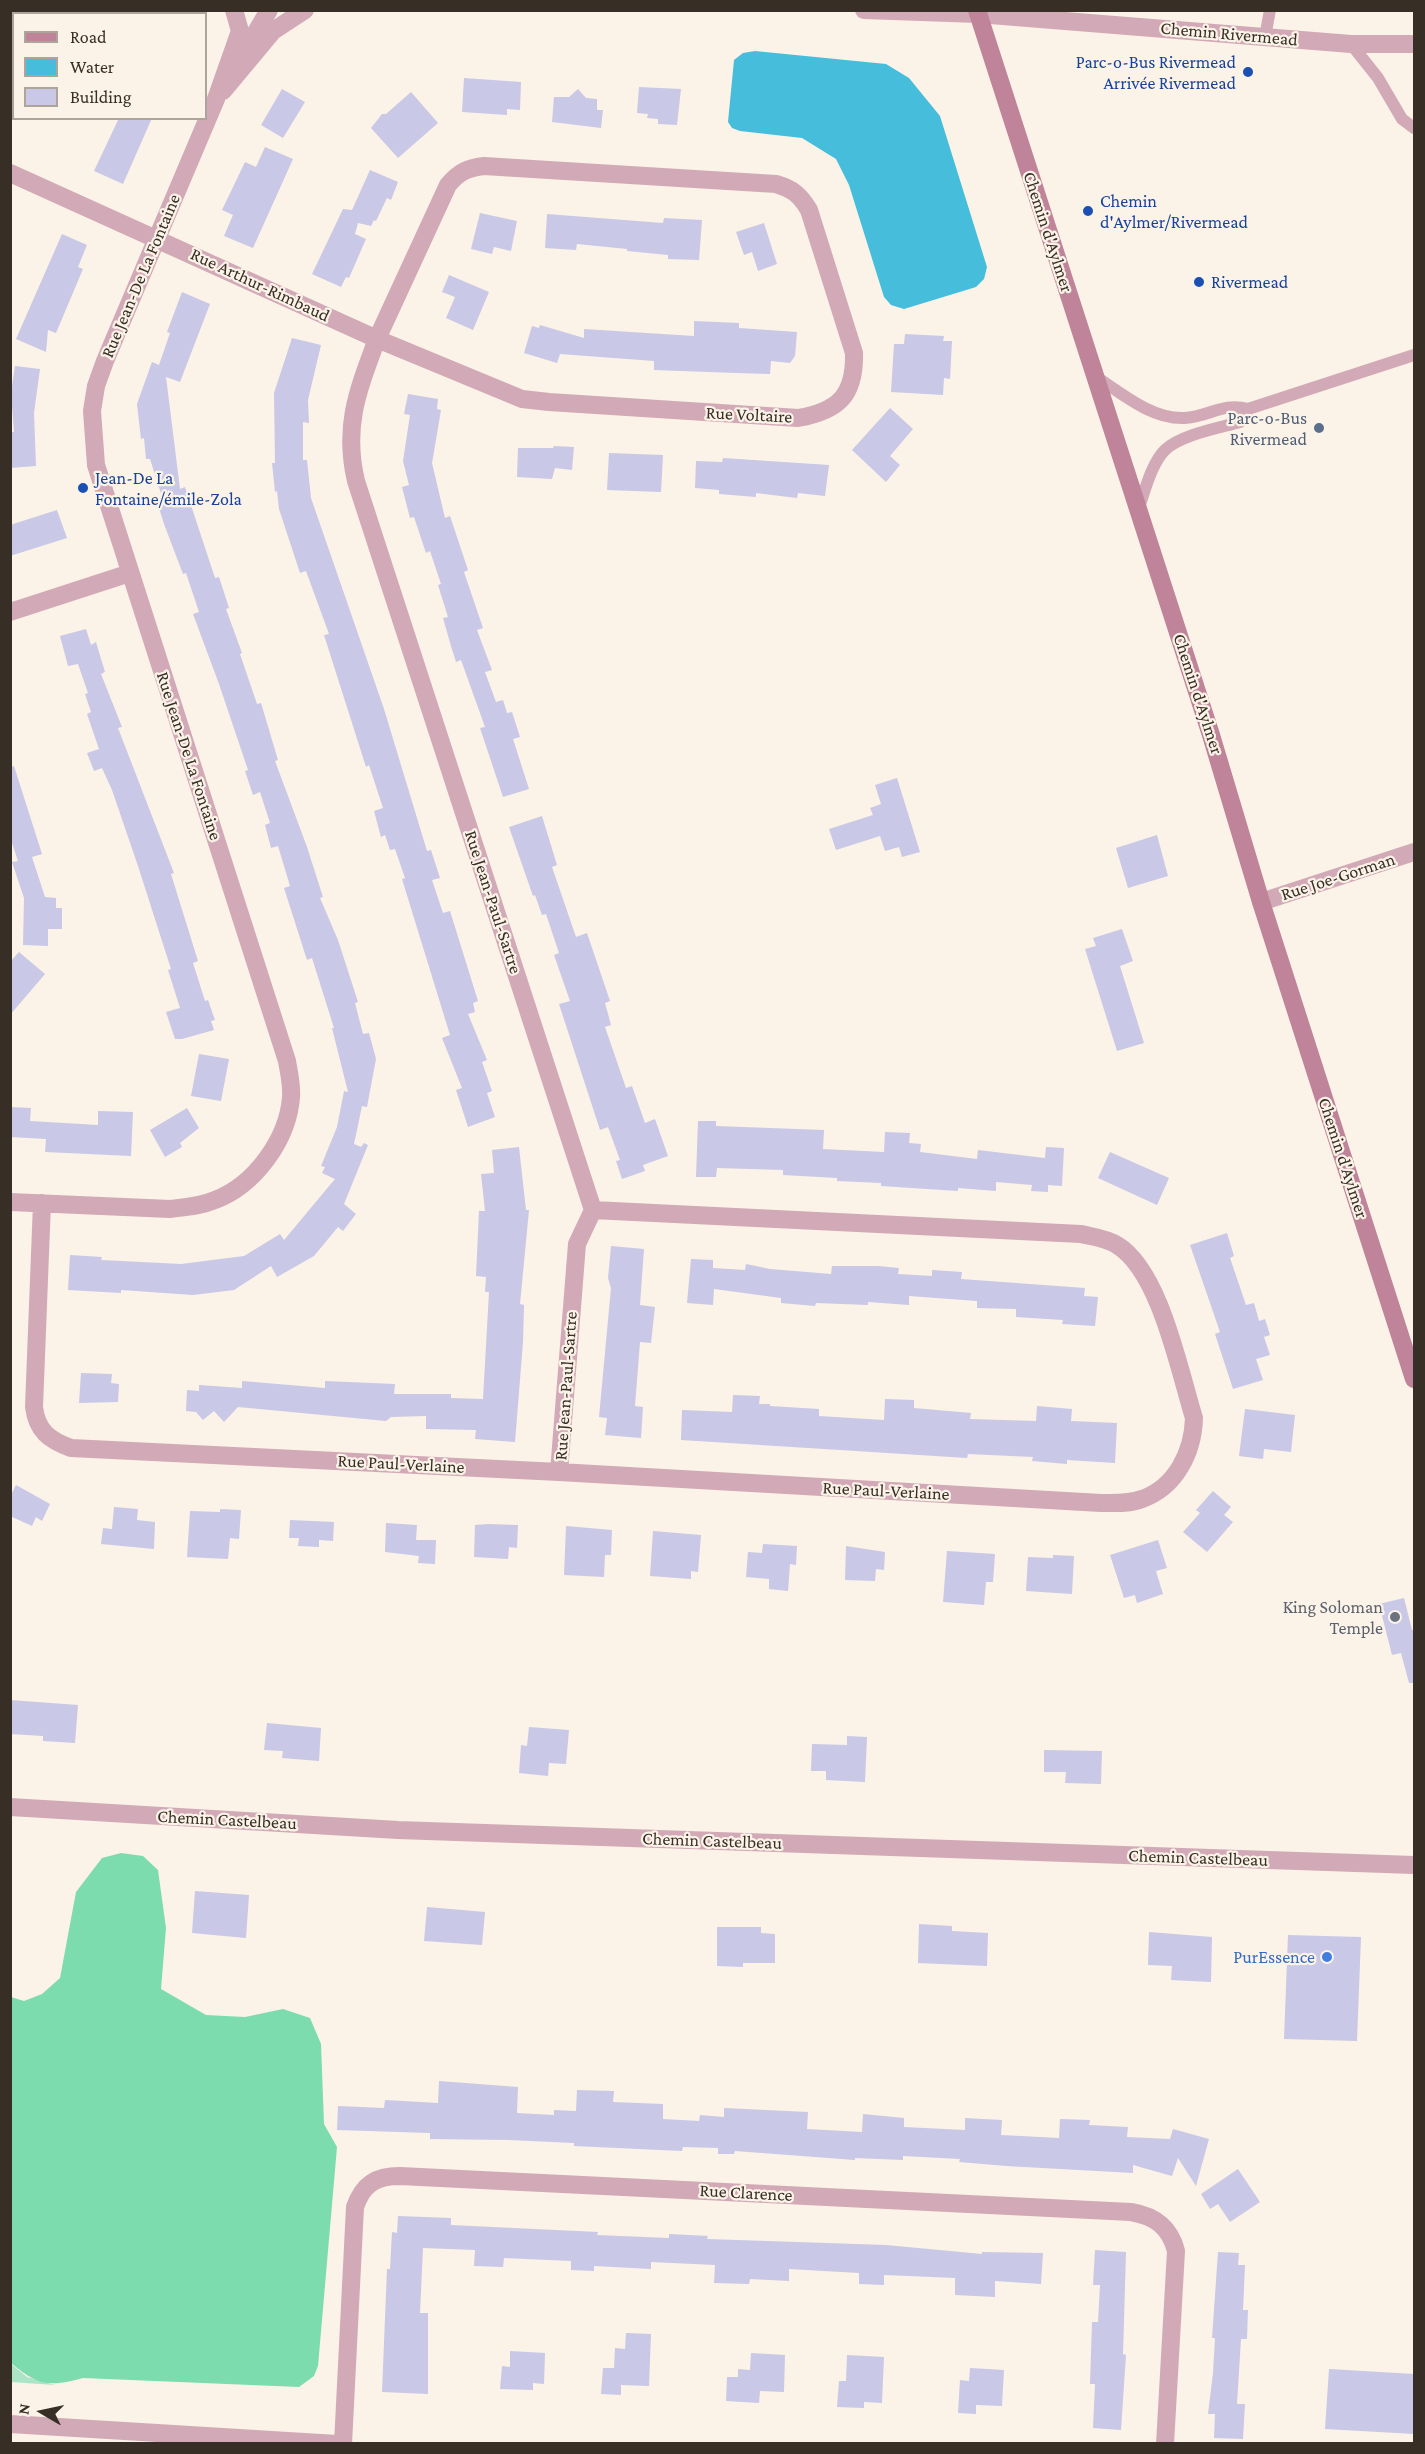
<!DOCTYPE html>
<html>
<head>
<meta charset="utf-8">
<style>
  body { margin:0 }
  #map { position:relative; width:1425px; height:2454px; overflow:hidden; background:#fbf2e8; font-family:"Crimson Pro",serif }
  canvas { display:block }
  .frame { position:absolute; inset:0; border:12px solid #372f25; pointer-events:none }
  .legend { position:absolute; left:12px; top:12px; width:195px; height:108px; box-sizing:border-box; background:#fbf2e8; border:2px solid #ada49a; margin:0; padding:8px 10px; list-style:none; font-size:18px; color:#372f25 }
  .legend li { display:flex; align-items:center; gap:12px; height:30px }
  .legend b { width:30px; border:2px solid #ada49a }
  .north { position:absolute; left:12px; top:2382px; width:60px; height:60px; -webkit-text-stroke:4px #fbf2e8; paint-order:stroke; rotate:279deg; font-size:16px; font-weight:700; line-height:24px; text-align:center; color:#372f25 }
  .north::after { content:''; display:block; margin:auto; width:21px; height:27px; background:#372f25; clip-path:polygon(50% 0,100% 100%,50% 72%,0 100%) }
</style>
</head>
<body>
<div id="map">
<canvas width="1425" height="2454"></canvas>
<div class="frame"></div>
<ul class="legend">
<li><b style="height:8px;background:#bf8499"></b>Road</li>
<li><b style="height:16px;background:#45bddb"></b>Water</li>
<li><b style="height:16px;background:#c9c8e6"></b>Building</li>
</ul>
<div class="north">N</div>
</div>
<script>
const ctx = document.querySelector('canvas').getContext('2d');
ctx.lineJoin = 'round';
function fillPath(path, color) { ctx.fillStyle = color; ctx.fill(path, 'evenodd'); }
function stroke(path, color, width, dash) { ctx.strokeStyle = color; ctx.lineWidth = width; ctx.lineCap = dash ? 'butt' : 'round'; ctx.setLineDash(dash || []); ctx.stroke(path); }
function label(font, color, halo, rows, align = 'center') {
  ctx.font = font + ' "Crimson Pro",serif'; ctx.lineWidth = 4.5; ctx.setLineDash([]); ctx.textBaseline = 'middle'; ctx.strokeStyle = halo; ctx.fillStyle = color; for (const [text, x, y, turn = 0] of rows) {
    ctx.save(); ctx.translate(x, y); ctx.rotate((+turn || 0) * Math.PI / 180); ctx.textAlign = isNaN(turn) ? turn : align; if (halo) ctx.strokeText(text, 0, 0); ctx.fillText(text, 0, 0); ctx.restore();
  }
}
fillPath(new Path2D(`
  M10,2363L27,2377L55,2385L11,2382Z`), '#abe4c6');
fillPath(new Path2D(`
  M121,1853L143,1856L158,1870L166,1928L161,1989L206,2015L245,2017L283,2009L310,2018L321,2044L324,2124L337,2147L318,2366L314,2376L299,2387L83,2378C49,2387 38,2386 11,2363V1997L24,2001L42,1994L60,1978L76,1892L102,1858Z`), '#7ddcae');
fillPath(new Path2D(`
  M755,51L886,64L909,78L940,116L987,267L984,279L976,287L904,309L891,305L884,297L849,185L836,159L802,138L740,131L732,128L728,122L734,60L743,53Z`), '#45bddb');
fillPath(new Path2D(`
  M464,78L521,82L520,110L507,109V115L462,112Z
  M639,87L681,89L677,125L658,124V119L647,118L648,114L637,113Z
  M282,89L305,102L283,138L261,125Z
  M578,89L586,98L597,99V110H603L601,128L552,122L554,97H569Z
  M411,92L438,123L398,158L371,128L382,114H386Z
  M119,118H152L123,184L94,171Z
  M265,147L293,159L253,248L224,236L233,215L222,210L245,162L256,167Z
  M370,170L398,182L391,200L387,198L376,221L374,220L371,226L358,223L355,234L366,239L349,278L346,277L341,287L312,274L343,209L352,210Z
  M480,213L517,221L511,251L494,247L492,254L471,249Z
  M547,214L663,223L664,218L702,220L699,260L668,259V255L627,251V249L577,244L576,250L545,248Z
  M764,223L777,264L758,271L752,252L744,255L736,232Z
  M62,234L87,245L78,267L83,269L56,333L48,330L46,352L16,339Z
  M449,275L489,292L473,330L446,318L455,297L442,292Z
  M182,292L210,304L180,382L166,377L180,489L185,487L215,578L219,577L229,608L226,609L242,653L240,654L257,704L261,703L278,760L275,761L307,847L323,897L320,898L338,940L358,1002L355,1003L363,1034L369,1033L376,1059L367,1107L362,1106L354,1144L361,1147L364,1143L368,1145L344,1204L356,1214L343,1231L338,1227L314,1256L277,1277L271,1266L234,1290L193,1295L121,1290V1293L68,1290L70,1255L102,1257L101,1260L181,1264L244,1256L280,1234L284,1240L335,1179L322,1173L325,1167L321,1166L337,1127L344,1091L348,1092L332,1028H334L312,958L307,960L284,888L290,886L278,846L271,848L265,825L270,823L260,792L253,795L245,771L248,770L219,684L193,614L199,612L186,573L183,574L164,524L158,505L164,503L150,459H146L144,438L141,439L137,404L152,362L159,365L170,333L167,332Z
  M694,321L739,323V328L797,332L795,356L790,363L771,361L770,374L736,373L654,370V361L560,354L557,363L524,353L532,326L539,328L540,325L584,338V329L694,336Z
  M905,334L944,336L943,341H952L950,379L944,378L943,395L891,392L894,344H904Z
  M292,338L321,345L308,400L309,423L303,422V460H307L311,498L384,709L427,851L431,850L440,878L432,880L443,913L450,911L478,1001L473,1003L475,1012L468,1014L487,1060L482,1062L492,1091L487,1093L495,1117L468,1127L456,1090L462,1088L442,1038L450,1035L402,879L405,878L395,849L390,850L385,835L381,837L374,811L383,808L369,765L366,767L324,635L329,634L306,571L300,573L279,509L277,491L275,492L272,463H275L274,393Z
  M15,366L40,369L34,413L36,466L10,468V432H14L11,393Z
  M408,394L438,399L437,409L441,410L432,463L445,518L450,516L468,570L464,572L483,628L477,630L492,670L485,672L496,702L503,700L507,713L512,712L520,737L513,739L529,789L503,797L480,728L485,727L461,660L456,662L451,646L443,618L448,617L438,585L441,584L430,551L426,553L414,517L410,518L402,487L409,485L403,461L410,415L404,414Z
  M890,408L913,429L890,456L900,465L886,482L852,450Z
  M554,446L574,447L572,470L555,468L552,479L517,477L518,448H553Z
  M609,453L663,455L661,492L607,490Z
  M723,458L829,465L825,496L798,493L797,498L756,493V497L719,494V490L695,488L696,461L722,462Z
  M57,510L67,538L10,556V525Z
  M86,629L91,645L96,642L105,672L101,674L122,727L118,728L174,873L171,874L198,961L193,963L205,1001L208,1000L215,1020L211,1021L214,1030L182,1039H175L166,1012L180,1008L168,970L171,969L138,866L112,790L102,768L94,771L87,753L99,749L87,714L91,712L85,694L88,693L78,664L68,666L60,636Z
  M14,766L42,854L32,857L45,897L56,898V908H62V929H48V946L23,945L24,898L12,862L18,861L10,837V767Z
  M897,778L920,852L902,857L899,847L885,851L880,836L836,850L829,829L873,815L870,808L881,804L875,785Z
  M542,816L557,865L552,867L576,937L587,933L610,1001L605,1003L611,1025L605,1027L626,1088L632,1086L645,1123L655,1119L668,1156L643,1165L645,1171L622,1179L616,1161L620,1160L608,1127L600,1130L559,1004L570,1001L554,955L559,953L546,914L542,915L535,895L533,896L509,827Z
  M1157,835L1168,876L1128,888L1116,848Z
  M1122,929L1133,961L1120,966L1144,1043L1117,1051L1085,949L1096,946L1093,938Z
  M19,952L45,974L10,1015V962Z
  M199,1054L229,1059L221,1101L191,1096Z
  M10,1107L31,1108L30,1121L98,1125V1111L133,1112L131,1156L45,1152L46,1139L10,1137Z
  M187,1108L199,1128L180,1143L182,1147L165,1157L150,1130Z
  M698,1121H716V1126L824,1130L823,1149L884,1152L885,1132L910,1133L909,1143L921,1144L920,1152L977,1159L978,1150L1045,1158L1046,1147L1064,1148L1062,1186L1048,1185V1192L1031,1191L1032,1185L996,1182V1191L958,1188V1191L881,1186V1183L837,1181V1178L783,1175V1170L717,1168L716,1177H696Z
  M519,1147L526,1210H529L520,1304L524,1305L523,1342L515,1442L475,1439L476,1430L426,1429V1416L391,1417L386,1421L238,1407L224,1422L214,1411L203,1420L196,1412L186,1411L187,1390L199,1391V1385L242,1388V1381L325,1388V1381L395,1384L394,1394H451V1398L483,1399L489,1292H485L486,1277L476,1276L479,1211H485L481,1174L494,1173L492,1150Z
  M1110,1152L1169,1178L1157,1205L1098,1178Z
  M1227,1233L1234,1256L1230,1258L1246,1305L1254,1303L1259,1321L1265,1319L1270,1335L1264,1337L1270,1355L1256,1359L1263,1380L1233,1389L1215,1334L1220,1332L1190,1245Z
  M611,1246L644,1249L640,1305L655,1307L651,1343L640,1342L635,1406L643,1407L641,1438L605,1435L607,1418L599,1417L611,1288L608,1278Z
  M691,1259L713,1260V1268L745,1270L746,1264L770,1269L831,1274L832,1266H878L899,1268L898,1274L932,1276V1270L962,1272L961,1279L1085,1288L1084,1296L1098,1297L1095,1326L1062,1324L1063,1320L1016,1317V1309L977,1308V1301L909,1296V1305L868,1302V1305L816,1303L815,1306L781,1303V1298L714,1289L713,1305L687,1303Z
  M81,1373L112,1374L111,1383L119,1384L118,1402L79,1403Z
  M733,1395L760,1396L759,1404H770V1406L819,1409V1416L884,1420L885,1399L914,1400V1408L971,1413L970,1419L1036,1421L1037,1406L1072,1409L1071,1421L1117,1423L1115,1463L1067,1460V1464L1032,1461L1033,1457L968,1454L967,1458L681,1440L682,1410L732,1412Z
  M1245,1409L1295,1415L1291,1452L1264,1449L1263,1459L1239,1456Z
  M16,1485L50,1504L42,1521L36,1517L32,1526L10,1516V1497Z
  M1213,1491L1231,1507L1224,1515L1233,1522L1207,1552L1183,1532L1200,1513L1196,1510Z
  M114,1507L138,1509L137,1520L155,1522L154,1549L101,1544L103,1528L112,1529Z
  M220,1509L241,1510L239,1539L230,1538L228,1559L187,1557L190,1511L220,1512Z
  M290,1520L334,1522L333,1541L319,1540V1547L298,1546L299,1538H289Z
  M386,1523L417,1525L416,1540H436L435,1564L418,1563L419,1556L385,1552Z
  M488,1524L518,1525L517,1548L509,1547L508,1559L474,1557L475,1525Z
  M566,1526L612,1530L611,1555H605L604,1577L564,1575Z
  M653,1531L701,1535L698,1572L691,1571V1579L650,1576Z
  M1158,1540L1167,1568L1156,1571L1163,1594L1137,1603L1135,1595L1124,1598L1110,1555Z
  M763,1544L797,1546L796,1565L790,1564L788,1591L769,1589V1579L746,1577L748,1552L762,1553Z
  M846,1546L885,1552L884,1570L876,1569L875,1581L845,1580Z
  M947,1551L995,1554L993,1582H986L984,1605L943,1602Z
  M1053,1555L1074,1556L1072,1594L1026,1591L1028,1557L1053,1558Z
  M1404,1598L1412,1630H1414V1683H1409L1401,1653L1392,1655L1379,1604Z
  M10,1700L78,1705L75,1743L43,1741V1736L10,1734Z
  M267,1723L321,1728L319,1761L282,1758L283,1751L264,1750Z
  M529,1727L569,1730L566,1764L549,1763L548,1776L519,1773L521,1745L527,1746Z
  M847,1736L867,1737L865,1782L826,1780V1771H811L812,1744L847,1745Z
  M1044,1750L1102,1751L1101,1784L1065,1783L1066,1772H1044Z
  M195,1891L249,1895L246,1938L192,1933Z
  M427,1907L485,1912L482,1945L424,1941Z
  M919,1924L952,1926V1931L988,1933L987,1966L918,1963Z
  M717,1927H761V1933L775,1934V1963H743V1967L717,1966Z
  M1149,1932L1212,1937L1211,1982L1171,1980L1172,1966L1148,1965Z
  M1288,1935L1361,1937L1357,2041L1284,2039Z
  M439,2081L518,2087L517,2113L554,2115V2110L576,2111L577,2090L614,2091L613,2102L663,2104V2119L699,2121L700,2115L724,2117V2108L808,2112L807,2129L862,2132L863,2114L904,2118V2127L965,2130V2118L1002,2120L1001,2135L1059,2138L1060,2119L1090,2120L1089,2125L1128,2127L1127,2137L1170,2139L1173,2129L1209,2139L1196,2186L1178,2158L1172,2176L1133,2165V2173L1006,2166L959,2162L960,2159L903,2156V2160L855,2158V2160L735,2151L734,2154H718V2148L683,2147L682,2151L574,2146V2143L508,2140L430,2139V2133L337,2130L338,2106L384,2108L385,2100L438,2103Z
  M1238,2169L1260,2202L1230,2222L1218,2204L1210,2209L1201,2194Z
  M398,2216L451,2218V2225L598,2232L597,2235L669,2238V2234L708,2236L707,2239L886,2245L982,2254V2252L1043,2253L1041,2284L995,2281V2297L955,2295V2278L884,2275V2285L859,2284V2273L789,2269V2281L750,2279L749,2284L714,2283L715,2265L651,2262V2269L594,2266V2271L571,2270V2261L504,2258L503,2267L474,2266L475,2250L423,2248L420,2313H428V2394L382,2392L387,2269H390L392,2232L397,2233Z
  M1095,2250L1126,2252L1123,2354L1126,2355L1121,2430L1093,2428L1095,2384H1090L1092,2322H1098L1100,2285H1093Z
  M1218,2252L1239,2253L1238,2265H1245L1243,2310H1248L1247,2339H1241L1237,2404H1245L1243,2439L1214,2438L1215,2414H1208L1213,2373L1215,2338H1212Z
  M626,2333L651,2334L649,2386L621,2385V2395L601,2394L603,2368H614L615,2348L625,2349Z
  M510,2351L545,2353L544,2384L533,2383V2390L500,2389L502,2366L510,2367Z
  M751,2353L785,2355L784,2392L760,2391L759,2403L726,2401L727,2377H738V2369L750,2370Z
  M847,2355L884,2357L882,2403L864,2402V2408L837,2407L839,2381H846Z
  M970,2368L1004,2370L1002,2406L976,2405V2414L958,2413L960,2380L969,2381Z
  M1329,2369L1414,2374V2434L1325,2429Z`), '#c9c8e6');
stroke(new Path2D(`
  M1265,37L1270,10
  M1351,44L1378,78L1402,119L1414,128
  M1095,376C1121,393 1151,419 1184,418C1209,417 1222,402 1248,409L1414,355
  M1138,510C1145,491 1151,464 1165,450C1180,435 1219,428 1240,422L1248,409`), '#d2a9b6', 12);
stroke(new Path2D(`
  M864,10L978,14L1351,44H1414
  M243,54L269,10
  M223,91L273,31L305,10
  M484,166L776,184C793,189 800,195 809,210L854,353C855,395 839,411 798,418L549,402L522,399L377,339L448,185C459,172 467,168 484,166Z
  M10,173L377,339C358,390 343,426 356,481L593,1210L577,1244L559,1472
  M10,612L130,573
  M1261,902L1414,852
  M10,1202L170,1209C186,1207 201,1206 215,1200C255,1185 288,1139 291,1097C292,1085 289,1073 287,1061L96,465L92,411L96,386L105,361L216,99L240,31L234,10
  M42,1203L34,1407C37,1431 49,1440 71,1448L559,1472L1101,1503C1114,1503 1129,1504 1142,1499C1176,1487 1193,1452 1194,1418C1179,1370 1160,1271 1117,1245C1106,1238 1093,1237 1081,1234L593,1210
  M10,1807L398,1830L1414,1865
  M10,2424L337,2444
  M343,2444L355,2207C363,2184 376,2176 400,2176L1131,2212C1155,2216 1170,2227 1176,2251L1165,2444`), '#d2a9b6', 18);
stroke(new Path2D(`
  M977,10L1211,735L1261,902L1414,1379`), '#bf8499', 18);
for (const [x, y, r, color] of [
  [1248,72,6,"#1a4fb4"],
  [1088,211,6,"#1a4fb4"],
  [1199,282,6,"#1a4fb4"],
  [1319,428,6,"#5c6f8a"],
  [83,488,6,"#1a4fb4"],
  [1395,1617,6,"#6b7280"],
  [1327,1957,6,"#3f7fe0"]
]) { const dot = new Path2D(); dot.arc(x, y, r, 0, 2 * Math.PI); ctx.fillStyle = color; ctx.fill(dot); stroke(dot, '#fbf2e8', 2); }
label('18px', '#372f25', '#fbf2e8', [
  ["Chemin Rivermead",1229,34,5],
  ["Chemin d'Aylmer",1048,232,72],
  ["Rue Jean-De La Fontaine",141,276,-67],
  ["Rue Arthur-Rimbaud",260,285,25],
  ["Rue Voltaire",749,415,3],
  ["Chemin d'Aylmer",1198,694,72],
  ["Rue Jean-De La Fontaine",189,756,72],
  ["Rue Joe-Gorman",1338,877,-18],
  ["Rue Jean-Paul-Sartre",493,902,72],
  ["Chemin d'Aylmer",1343,1158,72],
  ["Rue Jean-Paul-Sartre",566,1386,-86],
  ["Rue Paul-Verlaine",401,1464,3],
  ["Rue Paul-Verlaine",886,1491,3],
  ["Chemin Castelbeau",227,1820,3],
  ["Chemin Castelbeau",712,1841,2],
  ["Chemin Castelbeau",1198,1858,2],
  ["Rue Clarence",746,2193,3]
]);
label('18px', '#164399', '#fbf2e8', [
  ["Parc-o-Bus Rivermead",1236,62,"right"],
  ["Arrivée Rivermead",1236,83,"right"],
  ["Chemin",1100,201],
  ["d'Aylmer/Rivermead",1100,222],
  ["Rivermead",1211,282],
  ["Jean-De La",95,478],
  ["Fontaine/émile-Zola",95,499]
], 'left');
label('18px', '#4e5e75', '#fbf2e8', [
  ["Parc-o-Bus",1307,418],
  ["Rivermead",1307,439]
], 'right');
label('18px', '#5b616d', '#fbf2e8', [
  ["King Soloman",1383,1607],
  ["Temple",1383,1628]
], 'right');
label('18px', '#366cbe', '#fbf2e8', [
  ["PurEssence",1315,1957]
], 'right');
</script>
</body>
</html>
